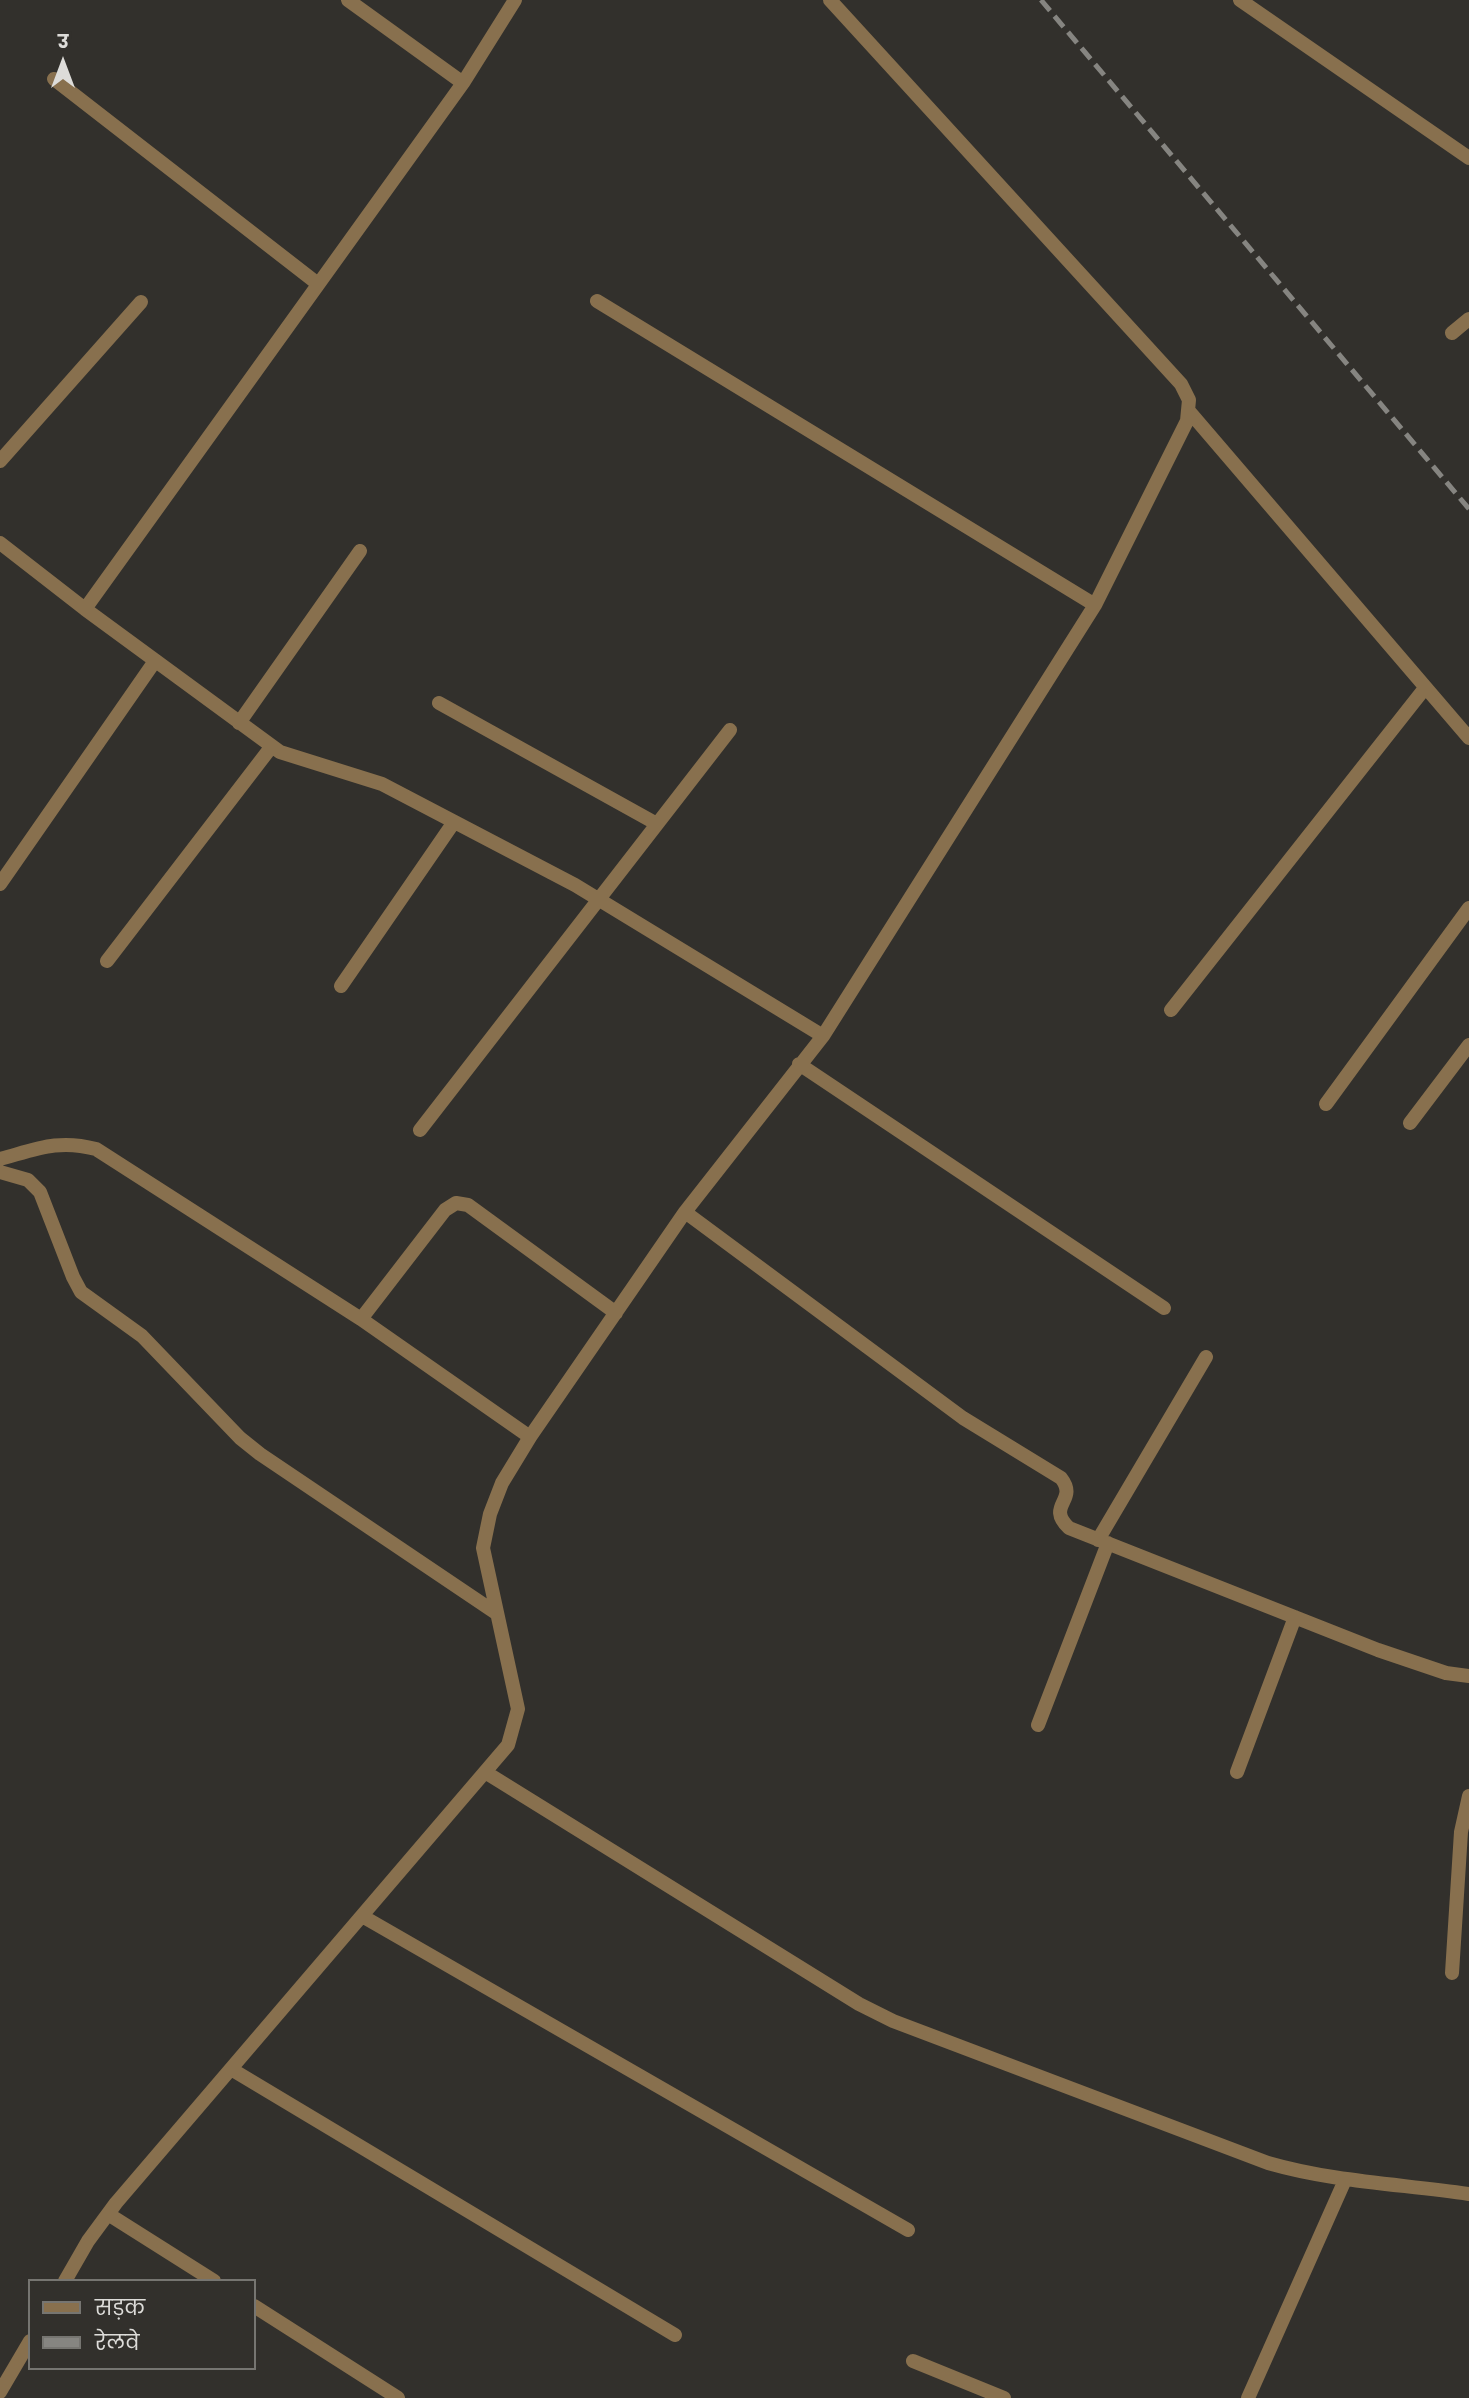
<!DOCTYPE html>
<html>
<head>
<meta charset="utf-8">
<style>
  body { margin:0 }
  #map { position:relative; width:1469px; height:2398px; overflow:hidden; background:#32302c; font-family:Poppins,"Noto Sans Devanagari",sans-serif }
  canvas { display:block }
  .legend { position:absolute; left:28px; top:2279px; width:228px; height:91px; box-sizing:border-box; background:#32302c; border:2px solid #767571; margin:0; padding:9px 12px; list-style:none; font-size:21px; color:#dddcd9 }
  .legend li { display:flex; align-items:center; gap:14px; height:35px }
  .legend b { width:35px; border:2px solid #767571 }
  .north { position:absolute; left:28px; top:28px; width:70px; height:70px; -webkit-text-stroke:5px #32302c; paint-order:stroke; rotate:0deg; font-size:19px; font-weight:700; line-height:28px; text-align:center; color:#dddcd9 }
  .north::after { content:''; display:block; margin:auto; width:24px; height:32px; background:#dddcd9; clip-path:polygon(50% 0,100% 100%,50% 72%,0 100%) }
</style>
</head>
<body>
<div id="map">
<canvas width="1469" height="2398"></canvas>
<ul class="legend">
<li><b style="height:9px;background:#88704e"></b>सड़क</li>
<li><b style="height:9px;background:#868581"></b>रेलवे</li>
</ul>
<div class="north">उ</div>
</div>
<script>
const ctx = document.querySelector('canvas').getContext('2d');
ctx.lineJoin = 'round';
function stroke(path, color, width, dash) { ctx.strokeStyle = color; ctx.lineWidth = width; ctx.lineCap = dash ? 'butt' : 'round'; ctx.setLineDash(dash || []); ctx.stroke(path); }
stroke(new Path2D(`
  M348,0L463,83
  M1240,0L1469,158
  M54,79L318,284
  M597,301L1095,605
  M1452,333L1469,319
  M1188,410L1469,738
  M0,461L141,302
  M0,543L85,609L280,752L382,784L575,885L823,1036
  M85,609L463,83L515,0
  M439,703L657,824
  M239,723L360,551
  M0,884L155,661
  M107,961L272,746
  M341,986L454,822
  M1171,1010L1425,688
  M799,1064L1164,1308
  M1326,1104L1469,908
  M1410,1123L1469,1045
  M420,1130L730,730
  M0,1159C37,1149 58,1139 96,1149L361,1319L530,1437
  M0,1172L28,1180L40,1192L73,1277L81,1292L142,1336L240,1438L260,1454L496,1613
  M685,1212L963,1418L1061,1478C1079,1501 1045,1505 1069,1528L1378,1650L1446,1673L1469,1676
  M361,1319L445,1210L456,1203L468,1205L616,1313
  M1098,1540L1206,1357
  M1038,1725L1108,1543
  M485,1772L859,2004L893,2021L1268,2163C1334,2182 1401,2184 1469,2194
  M1237,1772L1295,1617
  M362,1916L908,2230
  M1452,1973L1461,1832L1469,1796
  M231,2069L675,2335
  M108,2214L214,2281
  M65,2281L88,2241L116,2203L508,1745L518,1709L483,1548L490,1514L502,1483L530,1437L685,1212L823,1036L1095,605L1187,421L1189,400L1181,384L830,0
  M254,2306L398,2398
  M913,2361L1004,2398
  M0,2392L30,2341
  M1248,2398L1345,2180`), '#88704e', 14);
stroke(new Path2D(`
  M1041,0L1469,509`), '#868581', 5, [14, 7]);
</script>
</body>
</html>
